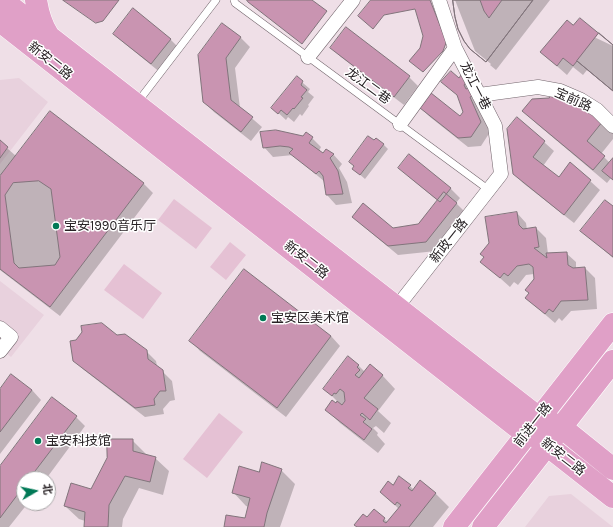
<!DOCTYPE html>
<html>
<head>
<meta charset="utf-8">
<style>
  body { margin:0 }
  #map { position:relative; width:613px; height:527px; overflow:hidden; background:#efdfe7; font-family:Karla,"Noto Sans SC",sans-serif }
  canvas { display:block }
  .north { position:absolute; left:16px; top:471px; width:40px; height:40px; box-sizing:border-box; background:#fff; border:1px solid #a9a7a8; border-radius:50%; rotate:81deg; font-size:11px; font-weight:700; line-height:16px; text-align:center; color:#282225 }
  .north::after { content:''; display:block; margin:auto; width:14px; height:18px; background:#007956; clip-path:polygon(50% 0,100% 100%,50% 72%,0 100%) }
</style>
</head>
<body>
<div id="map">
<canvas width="613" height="527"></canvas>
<div class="north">北</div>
</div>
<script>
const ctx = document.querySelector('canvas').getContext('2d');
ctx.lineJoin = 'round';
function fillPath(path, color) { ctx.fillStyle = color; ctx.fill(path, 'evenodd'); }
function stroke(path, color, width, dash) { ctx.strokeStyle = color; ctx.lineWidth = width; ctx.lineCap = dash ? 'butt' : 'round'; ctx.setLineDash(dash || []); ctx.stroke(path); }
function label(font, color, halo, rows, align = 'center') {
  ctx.font = font + ' Karla,"Noto Sans SC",sans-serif'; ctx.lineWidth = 3; ctx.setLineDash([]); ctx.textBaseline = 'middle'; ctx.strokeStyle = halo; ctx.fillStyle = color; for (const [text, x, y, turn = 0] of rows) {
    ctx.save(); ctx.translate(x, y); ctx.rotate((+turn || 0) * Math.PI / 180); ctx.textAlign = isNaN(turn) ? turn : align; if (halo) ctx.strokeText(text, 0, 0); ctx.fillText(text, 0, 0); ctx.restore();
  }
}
fillPath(new Path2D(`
  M19,78L48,102L0,164V80Z
  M0,281L44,315L11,357L0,348Z
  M571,494L613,527H525L549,496Z`), '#e8d1dd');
fillPath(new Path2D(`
  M174,199L212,228L196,249L158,220Z
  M230,242L246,255L226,280L210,267Z
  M124,264L162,293L143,319L104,290Z
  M219,413L243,432L207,478L183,459Z`), '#e5c1d4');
fillPath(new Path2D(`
  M455,0H550L496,70L490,65L491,64L475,51Z
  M222,24L241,38L250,47L235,68L240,108L262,127L251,141L214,112L204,102Z
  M573,27L613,46V91L587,70L583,75L573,67L567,75L541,52Z
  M114,34L170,39L180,49L161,73L124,43Z
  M331,48L409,77L418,86L404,105L341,57Z
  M461,76L479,106L490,132L481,146L468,147L430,117L421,108L460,117L465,112L459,97L443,82L459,79Z
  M297,78L310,89L308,92L314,97L308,105L309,106L302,116L300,114L294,122L288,117L286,120L273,108Z
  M524,111L602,122L613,133V139L601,154L610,163L613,160V180L611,178L607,183L537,124Z
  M517,118L554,151L543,166L559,178L590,181L600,190L574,223L523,183L514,173Z
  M312,138L321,147L319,151L323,155L333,154L342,164L339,168L347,182L352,203L336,205L327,195L325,182L293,155L273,157L264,147Z
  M0,142L16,156L143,183L153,193L60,316L0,270Z
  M383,144L388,149L365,179L358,173Z
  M410,155L451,189L460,198L456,203L466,213L436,251L398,255L363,226L353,217L392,229L418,225L438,201L409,177L400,168Z
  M613,208V258L582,231Z
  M517,213L526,223L527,230L536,228L546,238L548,254L566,253L576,262V269L585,268L595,278L597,309L571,311L562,321L559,318L555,323L526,298L530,293L535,280L534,274L526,275L518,285L514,282L510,287L482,262Z
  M117,336L146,351L156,361L157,366L172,381L175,400L170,401L163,409L164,414L145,417L84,370L74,361Z
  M331,336L340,346L286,417L200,351L191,341Z
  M358,365L365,372L382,375L395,389L378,411L391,423L384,433L376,426L373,428L378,433L377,435L385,444L378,453L340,423L326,409L338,402L324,388Z
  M0,390H32L41,400L0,454Z
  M76,417L85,426L46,479H24V503H28L9,527H0V467Z
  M132,440L146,454V456L155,458L169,471L163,495L139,488L123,519L122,527H85V521L79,519L65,506L91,490Z
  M281,470L295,484L280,527H225L245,519L249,507L246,506L233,492L260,473Z
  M393,486H410L414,490L435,493L449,507L433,527H358L367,519H384L388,522L399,509L381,492Z`), '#0003');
const building = new Path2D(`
  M63,0H119L103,21L96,23Z
  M247,0H312L327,11L302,44L248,2Z
  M371,0H430L445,38L446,43L443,51L423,72L409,61L420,48L423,36L415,9L384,15L373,29L358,16Z
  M453,0H533L486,62L470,49L464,41L458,29L455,17Z
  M453,0H480L484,11L489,18L502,0H533L486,62L470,49L464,41L458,29L455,17Z
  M133,8L171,39L151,64L113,34Z
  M580,18L613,45V91L577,61L573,66L563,58L557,66L540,52L567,20L573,25Z
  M222,23L241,37L226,58L231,100L253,117L241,132L203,102L198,55Z
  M346,27L410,76L394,97L330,48Z
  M599,33L613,45V91L577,61Z
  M451,71L459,78L461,75L468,80L464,85L466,89L469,88L472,96L470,97L481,122L471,137L458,138L420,108L431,93L460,116L463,112L457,95L441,82Z
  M297,76L303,81L301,85L307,90L301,97L303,98L294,109L293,108L287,115L281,110L278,114L271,108Z
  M550,94L570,99L603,121L587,141L605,156L593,170L522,111L532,99L549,98Z
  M50,111L144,183L50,307L0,269V176Z
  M517,117L545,141L533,157L559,177L570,162L591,180L564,215L513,174L507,129Z
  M276,130L303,136L306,132L313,137L309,143L323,153L326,149L334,154L330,158L338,171L343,194L326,195L323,176L319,171L316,174L289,153L293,149L289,147L280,146L263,148L260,132Z
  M368,136L374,140L376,138L384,144L360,175L352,169L354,166L349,162Z
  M0,140L8,147L0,158Z
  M409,154L451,188L440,202L398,168Z
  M613,158V180L602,171Z
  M39,181L51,189L60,257L55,265L19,268L14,263L5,195L13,183Z
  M444,192L457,203L426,242L388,246L352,217L363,203L393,228L418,224Z
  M605,200L613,206V257L580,231Z
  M517,212L519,225L523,229L536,227L539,247L534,248L547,258L546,253L567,252L568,265L573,268L585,267L588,300L561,301L553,312L549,309L545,314L525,298L529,293L525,290L534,279L533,267L529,264L517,266L508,276L504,273L500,278L480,262L484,257L480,254L489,243L485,217Z
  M244,269L331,336L277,408L189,341Z
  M102,323L117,335L125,334L147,350L148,359L163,370L166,391H160L154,399L155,405L135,408L73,361L70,341L76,340L82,332L81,326Z
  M348,356L359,365L357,367L360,370L355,375L359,378L370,364L383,375L364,398L378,409L370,420L362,413L360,415L366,419L363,422L372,429L364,440L325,410L332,400L336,403L337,401L342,405L345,401L344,392L340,389L336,394L334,393L332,396L323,389Z
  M11,374L32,390L0,432V389Z
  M52,397L77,416L29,479H24V486L0,518V466Z
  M107,439H133V451L156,457L150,482L125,476L109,505L108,527H84L85,512L64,506L71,483L91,489L107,458Z
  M262,462L282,469L267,513L264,527H224L226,515L245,518L250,498L232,493L239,466L259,472Z
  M399,476L411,485L408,488L412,491L420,480L436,493L409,527H357L354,525L363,514L367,517L374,509L385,518L383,521L386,523L401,505L397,502L395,505L380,492L388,481L393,485Z`);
fillPath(building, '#c994b1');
stroke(building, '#81747b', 1);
const service = new Path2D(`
  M234,0L235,3L489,190
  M137,103L216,0`);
const minor = new Path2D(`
  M308,57L353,0
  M479,95L538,87L560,91L581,100L597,110L613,126
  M400,124L455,48
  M397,307L501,174L495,126L455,48L439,0
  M0,328L11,337L0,351`);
const primary = new Path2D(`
  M2,0L539,418L561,427L613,469
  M36,0C38,13 41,24 48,35
  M0,21L516,426L529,431L613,497
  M454,527L613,324
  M483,527L613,361`);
stroke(service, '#73666d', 8);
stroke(minor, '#73666d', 15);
stroke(primary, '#fff', 23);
stroke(service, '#fff', 7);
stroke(minor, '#fff', 14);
stroke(primary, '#e0a0c7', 22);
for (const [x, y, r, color] of [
  [56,226,4,"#007956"],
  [263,318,4,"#007956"],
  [38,441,4,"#007956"]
]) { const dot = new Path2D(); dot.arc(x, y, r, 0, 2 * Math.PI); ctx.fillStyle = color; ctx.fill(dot); stroke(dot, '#fff', 1.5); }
label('13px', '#282225', '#fff', [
  ["新安二路",50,61,38],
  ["龙江二巷",368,86,36],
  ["龙江一巷",475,86,63],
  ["宝前路",573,100,24],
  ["新政一路",449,241,-52],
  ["新安二路",306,260,38],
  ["前进一路",533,425,-52],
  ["新安二路",563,457,38]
]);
label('13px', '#282225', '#fff', [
  ["宝安1990音乐厅",64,226],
  ["宝安区美术馆",271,318],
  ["宝安科技馆",46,441]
], 'left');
</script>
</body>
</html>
